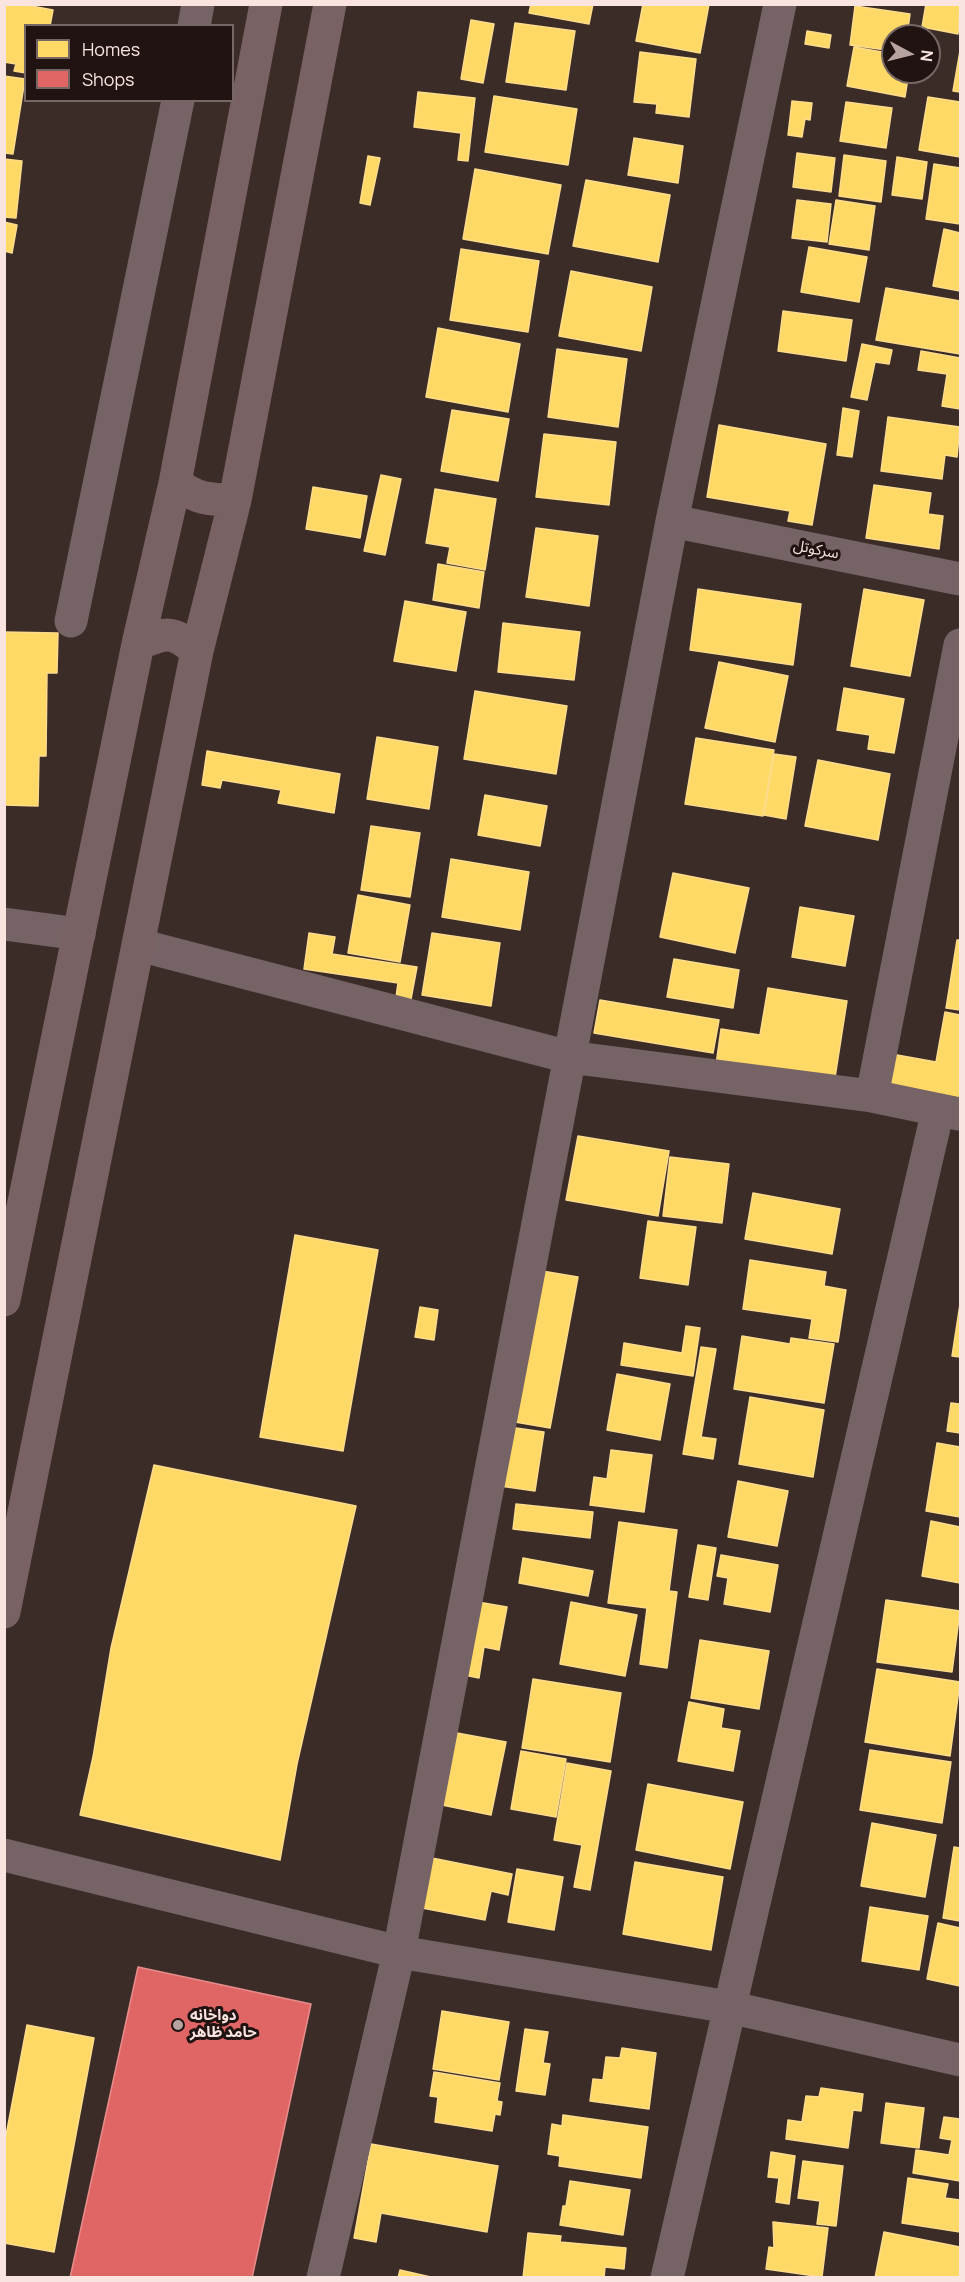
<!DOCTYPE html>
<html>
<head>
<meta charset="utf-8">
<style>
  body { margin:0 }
  #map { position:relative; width:965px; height:2282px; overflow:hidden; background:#3c2c28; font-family:Manrope,sans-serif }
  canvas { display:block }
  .frame { position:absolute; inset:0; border:6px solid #f9e4e0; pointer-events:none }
  .legend { position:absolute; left:24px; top:24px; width:210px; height:78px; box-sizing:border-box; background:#211311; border:2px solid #776764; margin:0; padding:8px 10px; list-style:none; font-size:18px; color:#f9e4e0 }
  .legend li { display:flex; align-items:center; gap:12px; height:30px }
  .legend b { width:30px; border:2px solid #776764 }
  .north { position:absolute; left:881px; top:24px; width:60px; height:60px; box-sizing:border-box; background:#211311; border:2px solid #776764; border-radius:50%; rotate:97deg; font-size:16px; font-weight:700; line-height:24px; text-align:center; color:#f9e4e0 }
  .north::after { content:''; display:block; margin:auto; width:21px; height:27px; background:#b7a4a0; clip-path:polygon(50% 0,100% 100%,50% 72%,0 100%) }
</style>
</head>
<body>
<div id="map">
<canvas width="965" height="2282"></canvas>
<div class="frame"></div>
<ul class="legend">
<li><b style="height:16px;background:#ffd966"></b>Homes</li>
<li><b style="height:16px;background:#e06666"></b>Shops</li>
</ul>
<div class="north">N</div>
</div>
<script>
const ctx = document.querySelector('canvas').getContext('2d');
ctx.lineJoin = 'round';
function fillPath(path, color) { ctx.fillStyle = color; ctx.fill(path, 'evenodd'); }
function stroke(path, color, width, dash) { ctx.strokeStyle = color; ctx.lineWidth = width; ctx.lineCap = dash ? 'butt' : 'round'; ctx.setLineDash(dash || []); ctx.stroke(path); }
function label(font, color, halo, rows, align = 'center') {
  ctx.font = font + ' Manrope,"Noto Sans Arabic",sans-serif'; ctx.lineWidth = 6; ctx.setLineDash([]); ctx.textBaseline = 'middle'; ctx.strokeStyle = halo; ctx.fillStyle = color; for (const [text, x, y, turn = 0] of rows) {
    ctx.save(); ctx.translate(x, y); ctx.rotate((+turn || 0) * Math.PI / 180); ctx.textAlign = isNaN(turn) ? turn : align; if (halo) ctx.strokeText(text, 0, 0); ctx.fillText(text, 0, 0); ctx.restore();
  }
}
const homes = new Path2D(`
  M4,4H21L53,10L50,26H26V73L14,71L16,64L4,62Z
  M531,4H593L589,24L529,13Z
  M643,4H709L700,53L636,41Z
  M926,4H960L958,34L922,27Z
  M855,6L910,14L907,36H893V51L850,45Z
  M471,20L494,24L483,83L461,79Z
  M515,23L575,31L566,90L506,82Z
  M807,31L831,35L829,48L805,44Z
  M854,47L893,54V72H909L905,97L847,86Z
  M960,51V92L953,91Z
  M640,52L696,59L689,117L656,113L657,104L634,102Z
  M4,76L25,79L13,154L4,153Z
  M418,92L475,98L468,161L458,160L461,133L414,127Z
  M494,96L577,109L568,165L485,152Z
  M928,97L960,102V157L919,150Z
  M792,101L812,103L810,120L805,119L802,137L788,135Z
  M846,102L892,108L886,148L840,141Z
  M634,138L683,146L678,183L628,175Z
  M797,153L835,158L831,192L793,187Z
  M844,155L886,161L881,202L839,196Z
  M368,156L380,158L370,205L360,203Z
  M897,157L927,162L922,199L892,195Z
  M4,159L22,161L16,218L4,217Z
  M934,164L960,168V224L926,219Z
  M475,169L561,185L548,254L463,239Z
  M586,180L670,195L658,262L573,246Z
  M797,200L831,204L827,242L792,238Z
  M836,200L875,206L869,250L829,244Z
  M4,222L17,225L12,253L4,251Z
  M944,229L960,233V291L933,286Z
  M809,247L867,257L859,302L801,292Z
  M461,249L539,261L528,332L450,320Z
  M571,271L652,287L641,351L559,336Z
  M886,288L960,301V354L876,340Z
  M783,311L852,320L846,361L778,351Z
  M438,328L520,344L508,412L426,397Z
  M862,344L892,350L889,364L875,362L867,400L851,397Z
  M557,349L627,359L618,427L548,417Z
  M921,351L960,358V409L942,406L947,374L918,370Z
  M843,408L859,411L852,457L837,455Z
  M452,410L509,419L498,481L441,471Z
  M888,417L960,427L957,457L945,455L942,479L881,471Z
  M719,425L826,444L812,525L788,521L790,511L707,497Z
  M544,434L616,442L609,505L536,497Z
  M381,475L401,479L385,555L364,551Z
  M874,485L931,493L928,514L943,516L939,549L866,538Z
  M313,487L367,496L360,538L306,529Z
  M435,489L496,499L485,570L447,563L450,547L426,543Z
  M536,528L598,536L589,606L526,597Z
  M438,564L484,572L479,608L433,600Z
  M698,589L801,604L793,665L690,650Z
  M864,589L924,600L910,676L851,666Z
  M405,601L466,612L456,671L394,661Z
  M503,623L580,632L574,680L498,672Z
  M4,632L58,633L57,673H47L46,756H39L38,806L4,805Z
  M719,662L788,676L775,742L705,728Z
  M844,688L904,699L894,753L868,749L870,735L837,730Z
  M475,691L567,706L556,774L464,759Z
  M377,737L438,747L429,809L367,799Z
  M696,738L774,750L763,816L685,804Z
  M207,751L340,774L334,813L278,803L281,790L222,780L220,788L202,785Z
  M774,754L796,757L786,819L764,815Z
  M818,760L890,774L878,840L805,826Z
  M485,795L547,806L540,846L478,835Z
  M371,826L420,833L410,897L361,890Z
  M451,859L529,872L520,930L442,917Z
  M673,873L749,888L735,953L660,937Z
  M358,895L410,905L400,962L348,953Z
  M800,907L854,916L845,966L792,957Z
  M309,933L335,937L332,954L417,967L411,999L396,997L398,983L304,969Z
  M432,933L500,943L491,1006L422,995Z
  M957,940H960V1010L946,1008Z
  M674,959L739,970L733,1008L667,997Z
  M768,988L847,1001L834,1084L716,1065L721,1029L760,1035Z
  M600,1000L719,1020L713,1053L594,1033Z
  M945,1012L960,1015V1101L880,1087L886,1053L936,1062Z
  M578,1136L669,1151L658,1216L566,1200Z
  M670,1157L729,1164L722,1223L663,1216Z
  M753,1193L840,1209L832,1254L745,1239Z
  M648,1221L696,1227L688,1285L640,1278Z
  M295,1235L378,1250L343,1451L260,1437Z
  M750,1260L826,1272L824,1286L846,1290L838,1342L809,1338L812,1319L743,1309Z
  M542,1271L578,1277L550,1428L515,1422Z
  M960,1304V1357L952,1356Z
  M420,1307L438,1310L434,1340L415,1337Z
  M686,1326L700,1328L693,1376L621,1365L624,1343L682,1353Z
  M742,1336L790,1344L791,1338L834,1344L824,1403L734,1389Z
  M701,1347L716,1349L701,1437L716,1439L713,1459L683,1454Z
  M617,1374L670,1384L660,1440L607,1430Z
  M750,1397L824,1410L813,1477L739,1464Z
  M951,1403L960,1404V1433L947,1431Z
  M509,1427L544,1432L535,1491L500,1486Z
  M937,1443L960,1447V1517L926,1511Z
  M611,1450L652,1455L644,1512L590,1505L594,1477L607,1479Z
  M154,1465L356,1506L297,1764L280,1860L80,1815L93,1757L111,1648Z
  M738,1481L788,1491L777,1546L728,1537Z
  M516,1504L593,1512L590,1538L513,1529Z
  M931,1521L960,1527V1583L922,1576Z
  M619,1522L677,1530L669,1591L677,1592L667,1668L640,1664L647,1608L608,1603Z
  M698,1545L716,1548L708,1600L689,1597Z
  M721,1555L778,1565L770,1612L724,1604L728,1578L717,1576Z
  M523,1558L593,1571L588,1596L519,1583Z
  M886,1600L960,1611L952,1672L877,1662Z
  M472,1601L507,1607L499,1650L484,1647L479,1678L459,1674Z
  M571,1602L637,1615L625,1676L560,1664Z
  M700,1640L769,1651L759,1709L691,1698Z
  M877,1669L960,1682L950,1756L865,1742Z
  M533,1679L621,1693L610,1762L522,1748Z
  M689,1702L724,1709L721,1728L740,1731L733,1771L678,1761Z
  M457,1733L506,1742L491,1815L442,1805Z
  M870,1750L951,1762L942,1823L860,1810Z
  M521,1751L566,1759L556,1817L511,1809Z
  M567,1763L611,1771L590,1890L574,1887L582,1845L554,1840Z
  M648,1784L743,1802L730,1869L636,1850Z
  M872,1823L936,1835L925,1897L861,1886Z
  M954,1847L960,1848V1921L943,1918Z
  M432,1858L512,1874L508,1895L491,1891L485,1920L422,1908Z
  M635,1862L723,1877L711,1950L623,1934Z
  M517,1869L563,1877L554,1930L508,1922Z
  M870,1907L928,1916L919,1970L862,1961Z
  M938,1923L960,1928V1986L927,1979Z
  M442,2011L509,2022L499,2080L433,2069Z
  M27,2025L94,2038L54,2252L4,2243V2146Z
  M525,2029L548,2032L543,2063L550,2064L545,2095L516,2091Z
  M622,2048L656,2053L649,2109L590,2101L593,2079L603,2080L606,2057L620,2058Z
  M434,2072L500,2083L497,2101L502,2102L500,2115L495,2114L492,2131L435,2122L438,2097L430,2096Z
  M821,2088L863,2094L861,2111L853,2110L848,2148L786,2139L788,2120L802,2122L806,2096L819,2097Z
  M886,2103L924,2108L919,2148L881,2143Z
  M563,2115L648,2127L641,2178L559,2166L560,2156L548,2154L552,2124L562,2126Z
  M944,2117L960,2119V2181L913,2173L916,2150L949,2155L952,2140L940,2138Z
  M371,2144L498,2166L487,2232L381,2213L376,2242L354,2238Z
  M771,2152L795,2156L789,2204L776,2202L779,2178L768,2177Z
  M803,2161L843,2166L836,2226L817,2224L820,2201L798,2198Z
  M908,2178L948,2184L945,2198L960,2200V2232L902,2223Z
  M570,2181L630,2190L623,2235L560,2225L563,2206H566Z
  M773,2222L828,2228L822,2277L766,2269L769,2247L774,2248Z
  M884,2232L960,2247V2278H875Z
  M528,2233L561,2236L560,2242L626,2248L624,2269L605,2267L604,2278H523Z
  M400,2270L435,2278H398Z`);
fillPath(homes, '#ffd966');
stroke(homes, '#fddc8b', 1.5);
const shops = new Path2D(`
  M138,1967L311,2004L252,2278H70Z`);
fillPath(shops, '#e06666');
stroke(shops, '#e88c8b', 1.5);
stroke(new Path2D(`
  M194,26L198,4
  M672,521L960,579
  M71,621L178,100
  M4,924L79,934
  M139,945L569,1057L872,1096L959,1114
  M872,1096L960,645
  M4,1855L399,1952L729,2007L960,2060
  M323,2278L399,1952L672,521L780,4
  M667,2278L938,1110`), '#766366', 33);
stroke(new Path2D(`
  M175,483C197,499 208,500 235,500
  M138,644C167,632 172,630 197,651
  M4,1300L138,644L175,483L266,4
  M4,1612L197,651L235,500L330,4`), '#796264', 33);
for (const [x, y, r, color] of [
  [178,2025,6,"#b7a4a0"]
]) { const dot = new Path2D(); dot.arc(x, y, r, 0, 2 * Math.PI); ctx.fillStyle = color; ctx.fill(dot); stroke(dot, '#211311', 2); }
label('15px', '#f9e4e0', '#211311', [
  ["سرکوتل",816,550,11]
]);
label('bold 15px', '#f9e4e0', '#211311', [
  ["دواخانه",190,2016],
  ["حامد ظاهر",190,2033]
], 'left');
</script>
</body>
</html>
